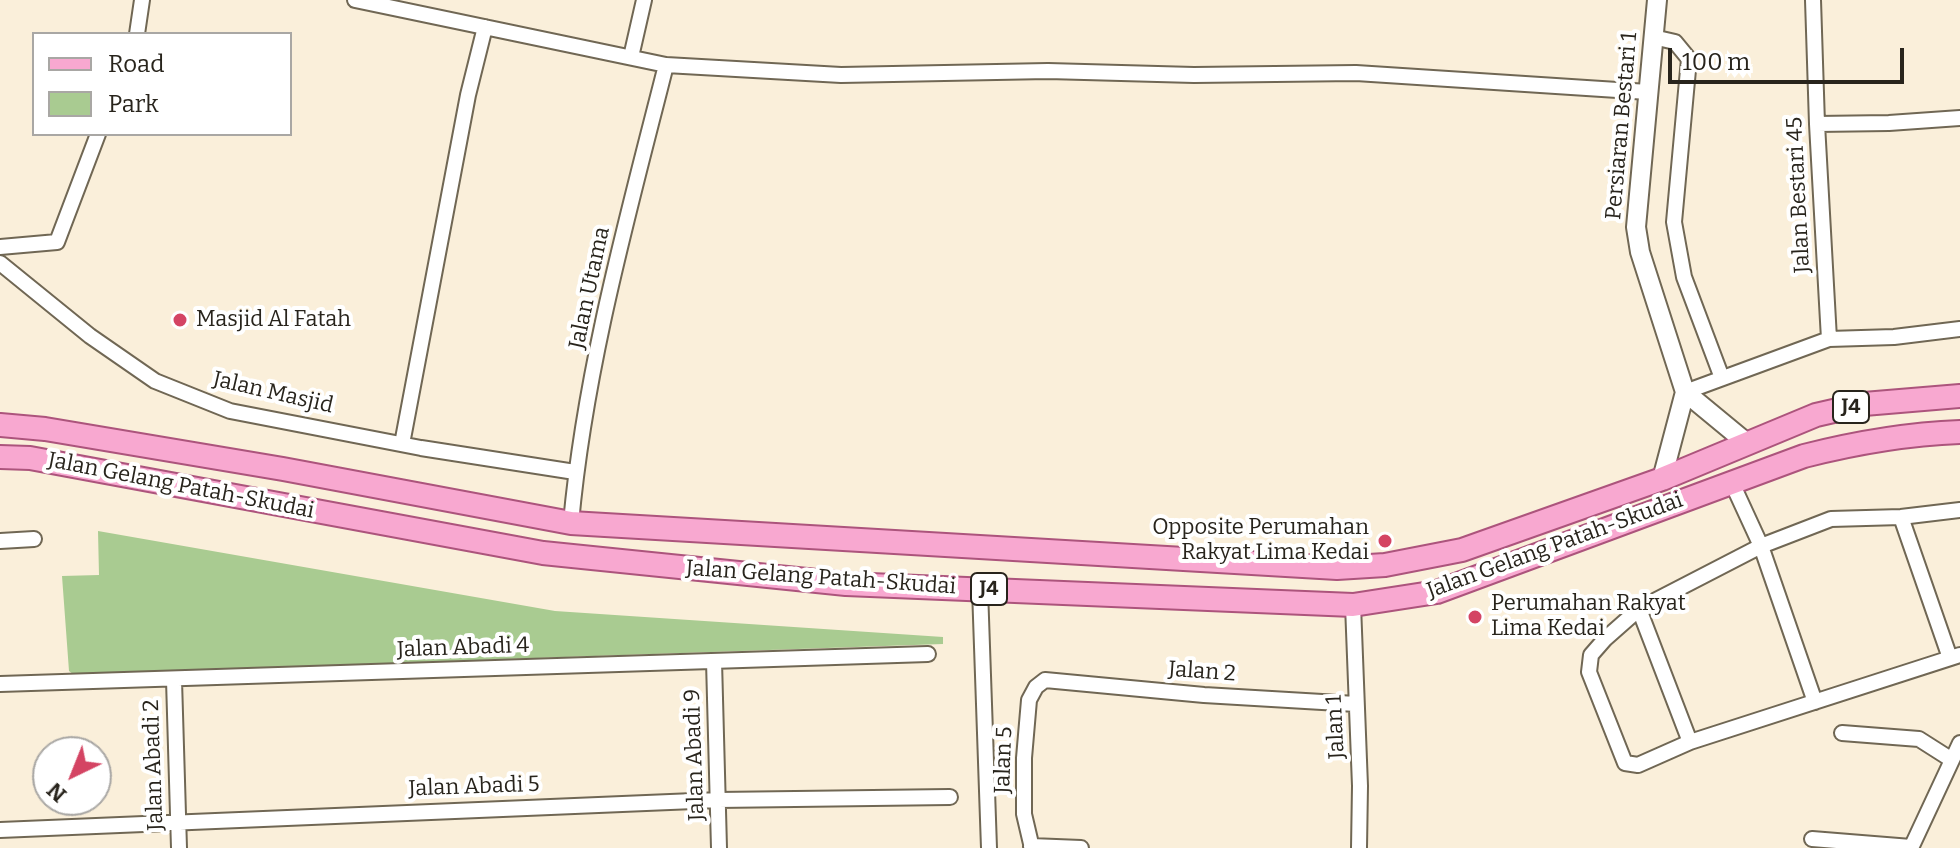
<!DOCTYPE html>
<html>
<head>
<meta charset="utf-8">
<style>
  body { margin:0 }
  #map { position:relative; width:1960px; height:848px; overflow:hidden; background:#faefda; font-family:Bitter,serif }
  canvas { display:block }
  .legend { position:absolute; left:32px; top:32px; width:260px; height:104px; box-sizing:border-box; background:#fff; border:2px solid #a9a7a4; margin:0; padding:10px 14px; list-style:none; font-size:24px; color:#28241c }
  .legend li { display:flex; align-items:center; gap:16px; height:40px }
  .legend b { width:40px; border:2px solid #a9a7a4 }
  .north { position:absolute; left:32px; top:736px; width:80px; height:80px; box-sizing:border-box; background:#fff; border:2px solid #a9a7a4; border-radius:50%; rotate:223deg; font-size:22px; font-weight:700; line-height:32px; text-align:center; color:#28241c }
  .north::after { content:''; display:block; margin:auto; width:28px; height:36px; background:#d44463; clip-path:polygon(50% 0,100% 100%,50% 72%,0 100%) }
  .scale { position:absolute; left:1668px; top:48px; width:236px; height:36px; box-sizing:border-box; border:4px solid #28241c; border-top:0; padding-left:10px; font-size:24px; line-height:28px; white-space:nowrap; color:#28241c; -webkit-text-stroke:6px #fff; paint-order:stroke }
</style>
</head>
<body>
<div id="map">
<canvas width="1960" height="848"></canvas>
<ul class="legend">
<li><b style="height:10px;background:#f8a8d0"></b>Road</li>
<li><b style="height:22px;background:#a9cb91"></b>Park</li>
</ul>
<div class="north">N</div>
<div class="scale">100 m</div>
</div>
<script>
const ctx = document.querySelector('canvas').getContext('2d');
ctx.lineJoin = 'round';
function fillPath(path, color) { ctx.fillStyle = color; ctx.fill(path, 'evenodd'); }
function stroke(path, color, width, dash) { ctx.strokeStyle = color; ctx.lineWidth = width; ctx.lineCap = dash ? 'butt' : 'round'; ctx.setLineDash(dash || []); ctx.stroke(path); }
function label(font, color, halo, rows, align = 'center') {
  ctx.font = font + ' Bitter,serif'; ctx.lineWidth = 8; ctx.setLineDash([]); ctx.textBaseline = 'middle'; ctx.strokeStyle = halo; ctx.fillStyle = color; for (const [text, x, y, turn = 0] of rows) {
    ctx.save(); ctx.translate(x, y); ctx.rotate((+turn || 0) * Math.PI / 180); ctx.textAlign = isNaN(turn) ? turn : align; if (halo) ctx.strokeText(text, 0, 0); ctx.fillText(text, 0, 0); ctx.restore();
  }
}
fillPath(new Path2D(`
  M98,531L555,611L943,637V644L73,674L69,671L62,576L99,575Z`), '#a9cb91');
const minor = new Path2D(`
  M355,0L666,65L841,75L1048,71L1194,75L1356,73L1648,92
  M1813,0L1817,124L1829,339
  M137,34L142,0
  M1653,37L1675,42L1689,59L1674,222L1684,277L1722,378
  M631,57L644,0
  M1817,124L1889,123L1960,118
  M0,247L57,242L98,134
  M0,263L90,336L155,381L230,411L421,448L575,472
  M1685,392L1829,339L1894,337L1960,329
  M402,444L468,95L485,27
  M1732,483L1761,546L1815,702
  M1960,510L1901,517L1831,519L1761,546L1639,609L1605,639L1591,655L1589,672L1625,763L1638,765L1690,742L1960,655
  M1901,517L1950,658
  M571,523C585,368 628,215 666,65
  M0,541L34,539
  M980,589L989,848
  M1353,605L1360,786L1359,848
  M1639,609L1690,742
  M714,661L719,848
  M174,680L179,848
  M0,684L928,654
  M1842,733L1919,739L1952,760
  M0,830L718,800L950,797
  M1812,839L1911,847
  M1031,846L1081,848
  M1032,848L1024,814V758L1029,700L1036,687L1045,680L1204,695L1356,704
  M1911,848L1960,743`);
const tertiary = new Path2D(`
  M1657,0L1636,227L1640,252L1685,392L1662,479
  M1685,392L1748,444`);
const primary = new Path2D(`
  M0,425L45,429L283,469L571,523L1337,568L1385,565L1462,550L1662,479L1816,415L1864,404L1960,396
  M0,457L30,458L543,553L846,584L1353,605L1437,592L1804,456C1855,443 1907,434 1960,432`);
stroke(minor, '#706754', 18);
stroke(tertiary, '#706754', 22);
stroke(primary, '#ac547c', 26);
stroke(minor, '#fff', 14);
stroke(tertiary, '#fff', 18);
stroke(primary, '#f8a8d0', 22);
for (const [x, y, r, color] of [
  [180,320,8,"#d44463"],
  [1385,541,8,"#d44463"],
  [1475,617,8,"#d44463"]
]) { const dot = new Path2D(); dot.arc(x, y, r, 0, 2 * Math.PI); ctx.fillStyle = color; ctx.fill(dot); stroke(dot, '#fff', 3); }
for (const [x, y, w] of [
  [1851,407,36],
  [989,589,36]
]) { const box = new Path2D(); box.roundRect(x - w / 2, y - 16, w, 32, 6); ctx.fillStyle = '#fff'; ctx.fill(box); stroke(box, '#28241c', 2); }
label('bold 20px', '#28241c', null, [
  ["J4",1851,407],
  ["J4",989,589]
]);
label('22px', '#28241c', '#fff', [
  ["Persiaran Bestari 1",1622,126,-85],
  ["Jalan Bestari 45",1799,195,-93],
  ["Jalan Utama",590,288,-78],
  ["Jalan Masjid",273,393,13],
  ["Jalan Gelang Patah-Skudai",181,486,11],
  ["Jalan Gelang Patah-Skudai",1555,546,-20],
  ["Jalan Gelang Patah-Skudai",821,578,4],
  ["Jalan Abadi 4",463,648,-2],
  ["Jalan 2",1202,672,4],
  ["Jalan 1",1336,727,-93],
  ["Jalan Abadi 9",695,755,-92],
  ["Jalan 5",1004,760,-88],
  ["Jalan Abadi 2",154,765,-92],
  ["Jalan Abadi 5",474,787,-2]
]);
label('22px', '#28241c', '#fff', [
  ["Masjid Al Fatah",196,320],
  ["Opposite Perumahan",1369,528,"right"],
  ["Rakyat Lima Kedai",1369,553,"right"],
  ["Perumahan Rakyat",1491,604],
  ["Lima Kedai",1491,629]
], 'left');
</script>
</body>
</html>
